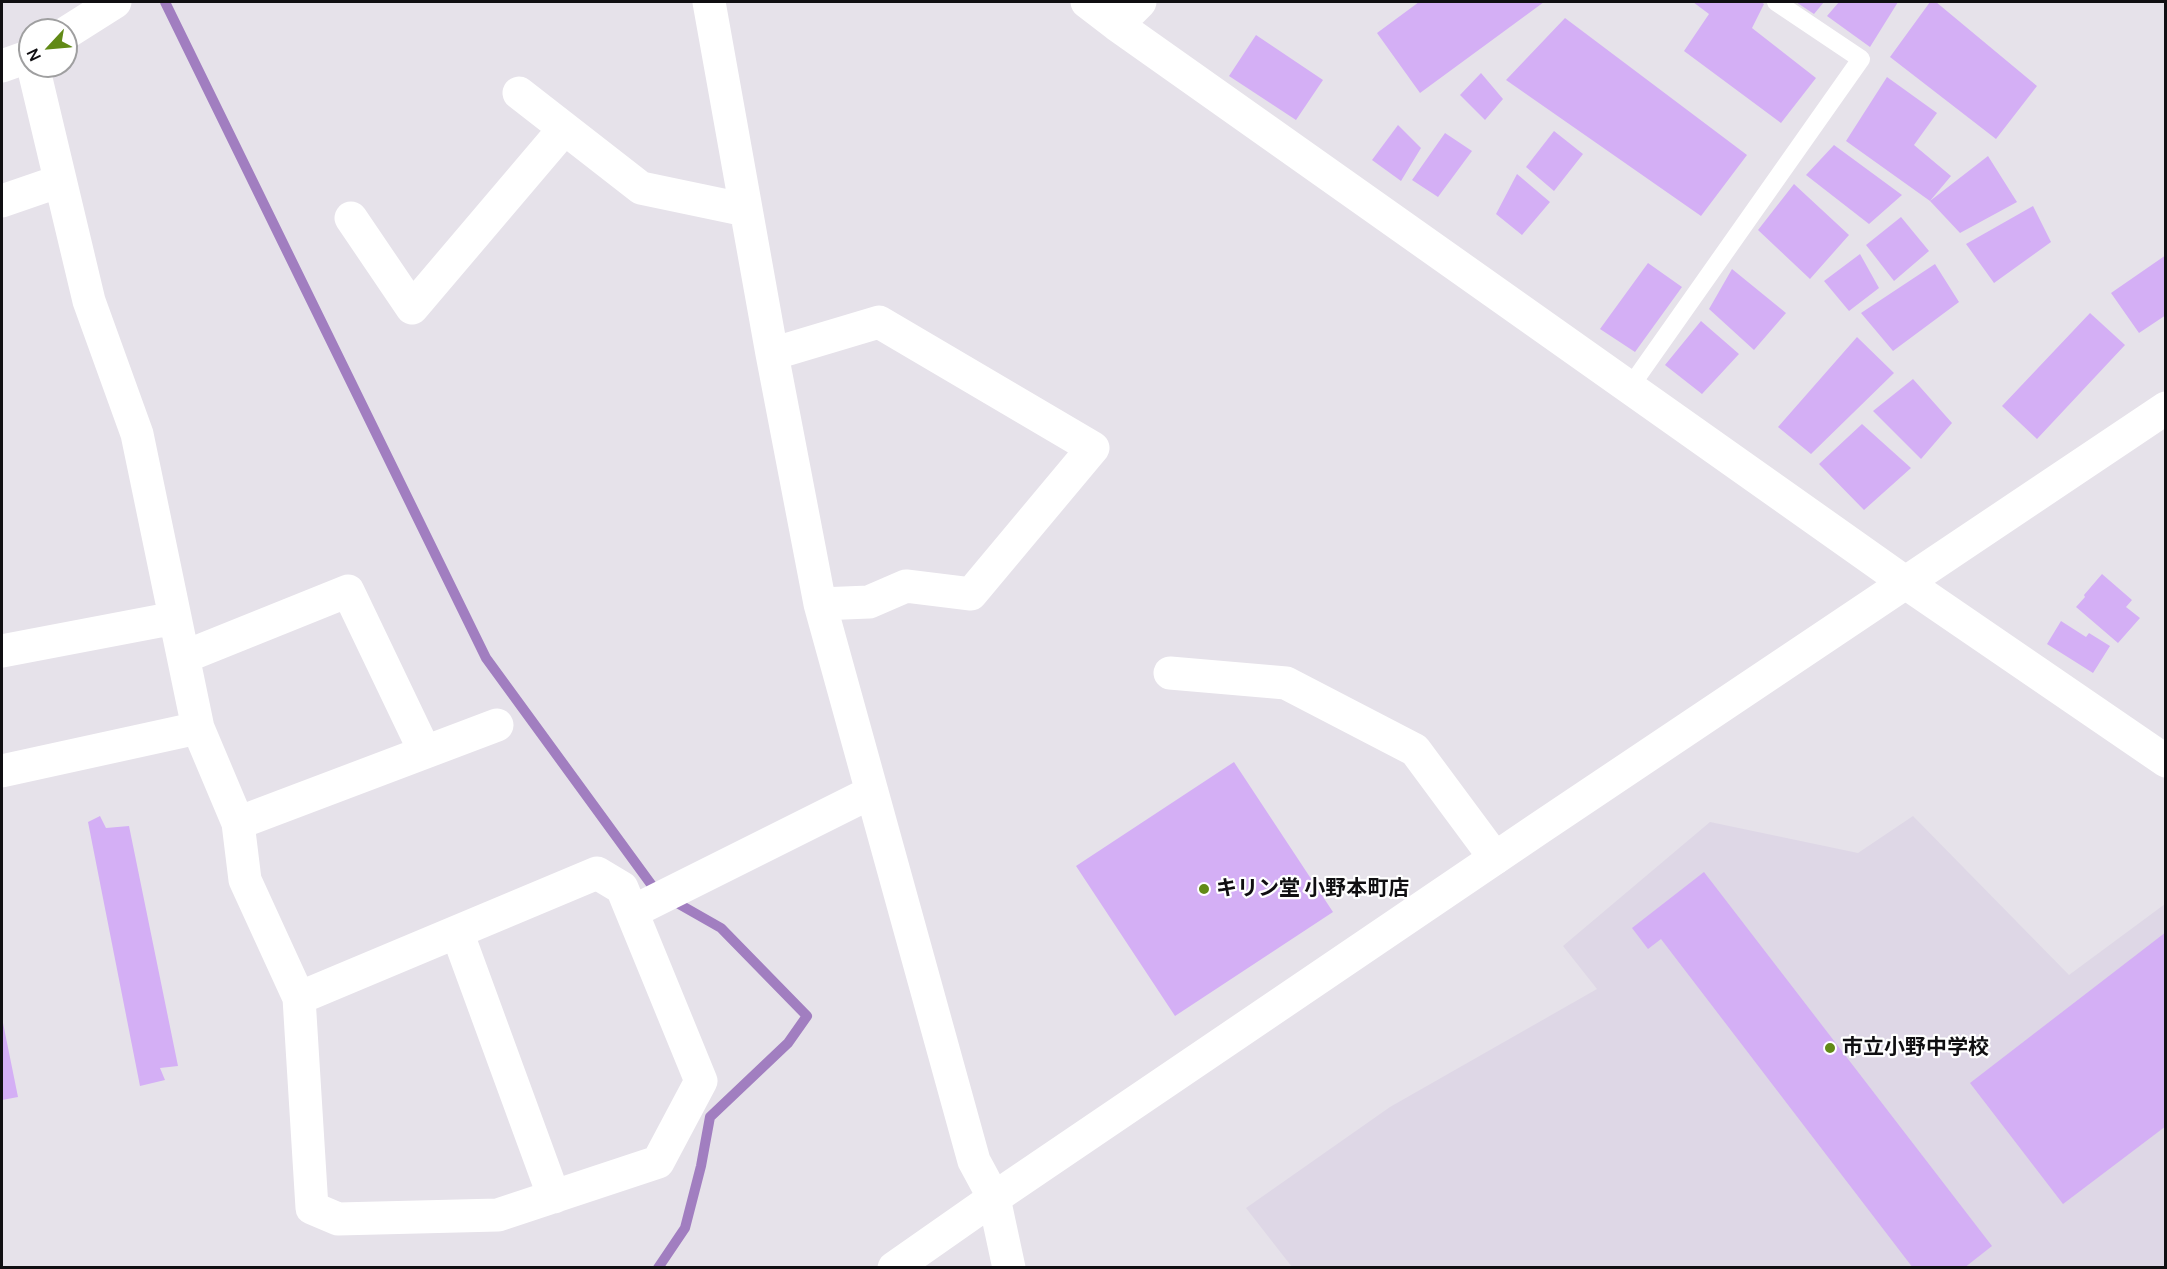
<!DOCTYPE html>
<html>
<head>
<meta charset="utf-8">
<style>
  body { margin:0 }
  #map { position:relative; width:2167px; height:1269px; overflow:hidden; background:#e6e2ea; font-family:Manrope,sans-serif }
  canvas { display:block }
  .frame { position:absolute; inset:0; border:3px solid #100f12; pointer-events:none }
  .north { position:absolute; left:18px; top:18px; width:60px; height:60px; box-sizing:border-box; background:#fff; border:2px solid #9f9fa0; border-radius:50%; rotate:244deg; font-size:16px; font-weight:700; line-height:24px; text-align:center; color:#100f12 }
  .north::after { content:''; display:block; margin:auto; width:21px; height:27px; background:#618a16; clip-path:polygon(50% 0,100% 100%,50% 72%,0 100%) }
</style>
</head>
<body>
<div id="map">
<canvas width="2167" height="1269"></canvas>
<div class="frame"></div>
<div class="north">N</div>
</div>
<script>
const ctx = document.querySelector('canvas').getContext('2d');
ctx.lineJoin = 'round';
function fillPath(path, color) { ctx.fillStyle = color; ctx.fill(path, 'evenodd'); }
function stroke(path, color, width, dash) { ctx.strokeStyle = color; ctx.lineWidth = width; ctx.lineCap = dash ? 'butt' : 'round'; ctx.setLineDash(dash || []); ctx.stroke(path); }
function label(font, color, halo, rows, align = 'center') {
  ctx.font = font + ' Manrope,"Noto Sans JP",sans-serif'; ctx.lineWidth = 4.5; ctx.setLineDash([]); ctx.textBaseline = 'middle'; ctx.strokeStyle = halo; ctx.fillStyle = color; for (const [text, x, y, turn = 0] of rows) {
    ctx.save(); ctx.translate(x, y); ctx.rotate((+turn || 0) * Math.PI / 180); ctx.textAlign = isNaN(turn) ? turn : align; if (halo) ctx.strokeText(text, 0, 0); ctx.fillText(text, 0, 0); ctx.restore();
  }
}
fillPath(new Path2D(`
  M1913,816L2069,975L2165,904V1267H1292L1246,1208L1390,1107L1597,989L1563,946L1710,822L1858,853Z`), '#ded7e6');
stroke(new Path2D(`
  M165,2L486,658L656,891L721,928L807,1016L788,1043L710,1117L701,1166L685,1228L658,1268`), '#a17ec0', 10);
fillPath(new Path2D(`
  M1419,2H1544L1420,93L1377,33Z
  M1693,2H1761L1764,4L1752,28L1816,78L1781,123L1684,51L1709,14Z
  M1796,2H1824L1814,14Z
  M1839,2H1898L1870,47L1827,16Z
  M1930,2H1936L2037,86L1996,139L1890,57Z
  M1565,18L1747,155L1701,216L1506,80Z
  M1256,35L1323,80L1296,120L1229,76Z
  M1481,73L1503,99L1485,120L1460,95Z
  M1887,77L1937,113L1914,145L1951,176L1930,201L1846,141Z
  M1398,125L1421,148L1401,181L1372,160Z
  M1554,131L1583,154L1554,191L1526,167Z
  M1445,133L1472,151L1438,197L1412,180Z
  M1834,145L1902,195L1869,224L1806,175Z
  M1988,156L2017,202L1960,233L1930,201Z
  M1517,174L1550,202L1522,235L1496,214Z
  M1794,184L1849,235L1810,279L1758,230Z
  M2033,206L2051,242L1994,283L1966,244Z
  M1901,217L1929,251L1894,281L1866,245Z
  M1860,254L1879,288L1849,311L1824,281Z
  M2166,255V315L2139,333L2111,293Z
  M1648,263L1682,287L1635,352L1600,329Z
  M1935,264L1959,302L1893,351L1861,313Z
  M1732,269L1786,313L1754,350L1709,309Z
  M2090,313L2125,345L2037,439L2002,406Z
  M1701,321L1739,354L1702,394L1665,365Z
  M1857,337L1894,373L1811,454L1778,427Z
  M1913,379L1952,423L1921,459L1873,411Z
  M1862,424L1911,468L1864,510L1819,464Z
  M2102,574L2132,600L2126,607L2140,618L2118,643L2076,607L2085,597L2084,595Z
  M2061,621L2086,637L2089,633L2110,646L2093,673L2047,644Z
  M1234,762L1333,912L1175,1016L1076,866Z
  M100,816L106,828L129,826L178,1066L160,1068L165,1080L140,1086L88,822Z
  M1704,872L1992,1246L1964,1268H1913L1661,939L1648,949L1632,928Z
  M2166,932V1126L2063,1204L1970,1083Z
  M2,1018L18,1097L2,1100Z`), '#d4aff5');
stroke(new Path2D(`
  M1630,387L1861,59L1776,2`), '#fff', 18);
stroke(new Path2D(`
  M709,2L772,354L820,604L974,1161L994,1198L1009,1268
  M1087,2L1117,25L1906,583L2166,761
  M1117,25L1140,2
  M66,33L115,2
  M2,66L30,56
  M33,66L89,301L137,434L198,728L238,823L245,880L299,998L312,1208L338,1219L498,1215L658,1162L701,1081L622,888L597,873L299,998
  M519,93L641,188L746,210
  M2,201L60,181
  M351,218L412,308L564,129
  M772,354L879,322L1093,448L971,594L906,586L869,602L820,604
  M2,651L175,618
  M184,657L348,591L425,752
  M1170,673L1286,683L1415,750L1495,858
  M2,771L198,728
  M238,823L497,725
  M632,912L872,792
  M457,932L554,1197`), '#fff', 33);
stroke(new Path2D(`
  M894,1268L994,1198L1538,829L2166,408`), '#fff', 33);
for (const [x, y, r, color] of [
  [1204,889,6,"#618a16"],
  [1830,1048,6,"#618a16"]
]) { const dot = new Path2D(); dot.arc(x, y, r, 0, 2 * Math.PI); ctx.fillStyle = color; ctx.fill(dot); stroke(dot, '#fff', 2); }
label('bold 21px', '#100f12', '#fff', [
  ["キリン堂 小野本町店",1216,889],
  ["市立小野中学校",1842,1048]
], 'left');
</script>
</body>
</html>
